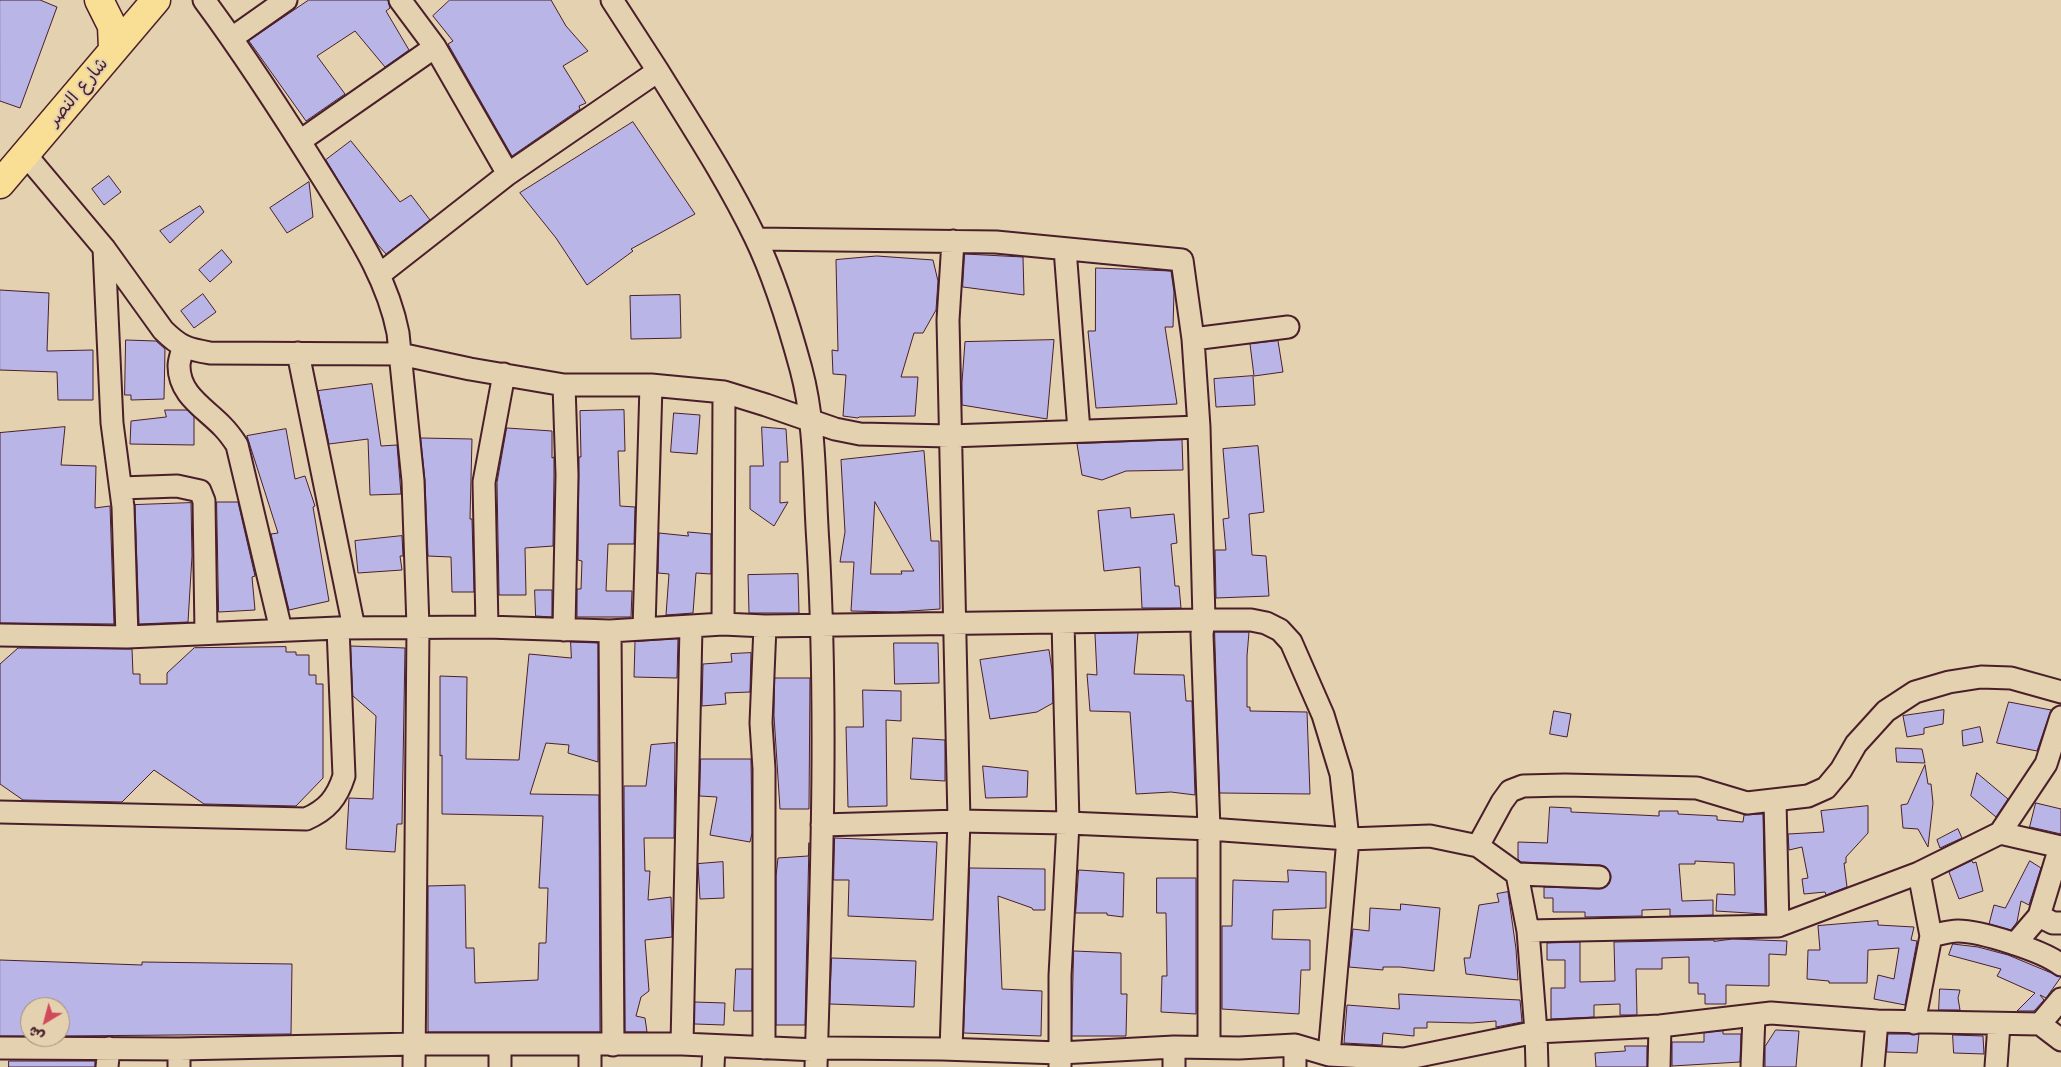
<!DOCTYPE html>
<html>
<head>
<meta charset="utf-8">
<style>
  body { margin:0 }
  #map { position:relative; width:2061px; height:1067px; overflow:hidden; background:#e3d1af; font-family:"Comic Neue","Playpen Sans Arabic",sans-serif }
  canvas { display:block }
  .north { position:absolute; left:20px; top:997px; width:50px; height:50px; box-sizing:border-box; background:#e3d1af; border:1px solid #a68a7a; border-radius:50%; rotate:217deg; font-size:14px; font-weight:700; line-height:20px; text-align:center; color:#4a1f2b }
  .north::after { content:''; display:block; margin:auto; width:18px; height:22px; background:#d1495b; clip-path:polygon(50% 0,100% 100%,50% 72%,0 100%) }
</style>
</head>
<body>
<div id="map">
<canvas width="2061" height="1067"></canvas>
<div class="north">ش</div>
</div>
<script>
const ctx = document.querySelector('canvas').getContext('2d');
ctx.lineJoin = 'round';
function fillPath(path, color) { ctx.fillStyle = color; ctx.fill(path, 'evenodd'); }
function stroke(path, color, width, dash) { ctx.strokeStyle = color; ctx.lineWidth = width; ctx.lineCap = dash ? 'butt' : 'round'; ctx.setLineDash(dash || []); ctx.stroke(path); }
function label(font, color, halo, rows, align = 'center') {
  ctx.font = font + ' "Comic Neue","Playpen Sans Arabic",sans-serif'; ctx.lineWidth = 4; ctx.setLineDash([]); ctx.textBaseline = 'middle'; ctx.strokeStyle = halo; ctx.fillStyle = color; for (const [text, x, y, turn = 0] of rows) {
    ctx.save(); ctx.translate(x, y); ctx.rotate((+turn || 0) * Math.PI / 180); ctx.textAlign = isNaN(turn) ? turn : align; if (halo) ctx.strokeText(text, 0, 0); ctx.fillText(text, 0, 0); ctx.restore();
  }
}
const building = new Path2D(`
  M0,0H40L57,7L20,108L0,101Z
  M309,0H388L390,8L386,11L409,50L385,67L355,31L317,56L345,94L306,121L249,41Z
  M450,0H551L566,26L588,51L563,66L586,103L579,106L580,109L512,156L448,44L453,41L433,16Z
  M633,122L695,214L631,249L633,251L587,285L556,238L520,193Z
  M351,141L400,202L411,195L430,220L386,254L378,245L326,160Z
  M109,176L121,192L104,205L92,189Z
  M309,182L313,217L287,233L270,208Z
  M200,206L204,212L170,243L160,231Z
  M222,250L232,262L210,282L199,270Z
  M965,254L1023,257L1024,295L963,287Z
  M877,256L933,260L938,281L936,310L923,333H914L901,377H918L915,416L859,417L858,418L843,416L846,375L833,374L832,350L838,351L836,260Z
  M1096,268L1171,271L1174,292L1173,327H1165L1177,404L1096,408L1088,331H1095Z
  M0,290L49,293L47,351L93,350V400H58L57,372L0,370Z
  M203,294L216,312L194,328L181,311Z
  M680,295L681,338L631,339L630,296Z
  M126,340L156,341L165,349L164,399L131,400V395H125Z
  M1054,340L1047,419L962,405V382L965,342Z
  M1278,341L1283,372L1254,376L1250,344Z
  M1253,376L1255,405L1216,407L1214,379Z
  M372,384L381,446L397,445L401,494L370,495L368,439L329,444L318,391Z
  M165,410H187L194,417V445L130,444L131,421L166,417Z
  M624,410L625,451H618L620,506L635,507L634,544H608L606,591H632L631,617H577V589H581L582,561L578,560L579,457H581L580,411Z
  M674,413L700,415L697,454L671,452Z
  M65,427L61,465L96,466L95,508L110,506L114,624L0,623V433Z
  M762,427L786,429L788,462H780V503L788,502L774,526L750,509V466H763Z
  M507,428L552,431V458L554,457V475L553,546L525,548L526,595H499L497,483Z
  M286,429L295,479L305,476L315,506L313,507L329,601L289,610L271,534L278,533L247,436Z
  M421,438L472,439L470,519H472L474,592H452L451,557L428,556L425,481Z
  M1182,440L1183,470L1126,471L1102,480L1082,475L1077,444Z
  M1258,446L1264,512L1249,514L1252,555L1266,556L1269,596L1216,598L1215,550H1226L1223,519L1229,518L1223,449Z
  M924,451L931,541H939L940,609L896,612L851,611L854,562H840L845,532L841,460ZM875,502L914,571H901L902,574H871Z
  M217,502H238L255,576L252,577L255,610L219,612Z
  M191,503L192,556L188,622L139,624L135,505Z
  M1130,508L1131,518L1174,514L1177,543L1171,544L1175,586H1179L1181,608H1142L1140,567L1104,571L1098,511Z
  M688,532L711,534V574L696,573L693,613L666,615L669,574L658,573L659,533L688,536Z
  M402,536L403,556H400L402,570L358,573L355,541Z
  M798,574L799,613H749L748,575Z
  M535,590H552V617L536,616Z
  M1215,632H1249L1247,656V707H1250V711L1307,712L1310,794L1220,793Z
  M1138,633L1134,674L1184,675L1186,701H1192L1195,795L1171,792L1136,794L1130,712L1090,711L1087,674L1097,675L1095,634Z
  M678,639L677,678L634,677L635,642Z
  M571,642L598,643V762L568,753L569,745L546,743L530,794L599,795L600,1032H428V886L465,885L466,948H474L475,983L538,980L539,943H546L548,888H539L543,816L442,814V755L440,756V676L467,677L466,759L519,760L529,654L571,658Z
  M894,643H938L939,683L895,684Z
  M351,646L405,648L402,824H397L395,852L346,849L349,798L373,799L376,716L353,696Z
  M286,647V652H296V655H309V675H316V684H323V778L296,806L204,804L154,770L122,802L23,800L0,784V664L18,648L132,649L133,674H140V684H167V673L194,648Z
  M1049,650L1052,670L1053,703L1037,712L990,719L980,660Z
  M751,653L750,692L725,693L726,704L702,706L703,664L732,662L731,654Z
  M775,678H810L809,809H780L774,716Z
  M863,690L901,691V721L886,720L887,806L848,807L846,727H863Z
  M2009,702L2051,710L2037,751L1997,743Z
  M1944,710L1943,724L1924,728V734L1907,737L1903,716Z
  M1554,711L1571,714L1567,737L1550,734Z
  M1980,727L1983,742L1963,746L1962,731Z
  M913,738L945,740V781L911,779Z
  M675,743L674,838H644L645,871H650L648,900L671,897L672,937L645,940L649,991L641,997L636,1016L645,1018L647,1032H625L624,786H646L651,745Z
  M1896,748L1922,749L1925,763L1897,762Z
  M701,759H751L752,833L750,842L710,835L717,797L700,796Z
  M1925,765L1928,784H1931L1933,803L1928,847L1918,829L1903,828L1901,805L1907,804Z
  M983,766L1028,771L1027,797L986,798Z
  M1977,773L2008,799L1996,817L1971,796Z
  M2036,803L2061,809V834L2030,827Z
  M1868,806V833L1846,857V863H1844L1847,887L1826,895L1825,892L1804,894L1802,879L1808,878L1802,847L1789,850L1788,834L1824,832L1821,811Z
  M1550,807L1571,808V812L1639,815L1659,816V811H1678V814L1717,816V820L1743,822L1744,815L1763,814L1765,914L1716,911L1717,894L1735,895L1734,863L1695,861V864H1679L1682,901L1713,900V915L1670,916V909L1642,910V916L1585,917V912H1553V898H1544V887L1599,889L1609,884L1611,877L1606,867L1600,865L1521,862L1518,859V842L1547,843Z
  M1958,829L1962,838L1940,848L1937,840Z
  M835,838L937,842L933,920L848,916L849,880H834Z
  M809,843L805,1025H776V876L778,858L808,856Z
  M1972,861L1973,863L1976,862L1983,891L1959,899L1949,872Z
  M2030,861L2041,868L2029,905L2021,901L2017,922L2011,930L1989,924L1994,905L2005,908Z
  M723,862L724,898L700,899L698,864Z
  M970,868L1045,869V910H1033L1032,908L998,896L1002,989L1042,991L1041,1036L964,1033Z
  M1079,870L1124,873L1123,917L1107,915V913H1076Z
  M1288,870L1326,872V908L1273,910L1272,939L1310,940V970H1301L1299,1014L1222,1009V926H1232L1233,880L1288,882Z
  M1157,878H1196V1014L1161,1012L1162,976H1167L1166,913H1157Z
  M1508,892L1516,949L1518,980L1466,974L1464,958H1470L1479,905L1499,902L1497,894Z
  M1401,904L1440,908L1434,971L1400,967H1383V970L1349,967L1353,929L1369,931L1370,908L1400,910Z
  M1878,921V925L1914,927L1911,940L1917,941L1905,1005L1874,999L1878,975L1894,979L1899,948L1868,950L1867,983H1829V981L1807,979L1808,950H1820L1818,926Z
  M1733,939L1787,941L1786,955L1769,954V986L1726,985V1004H1705V994H1698V983H1689V957L1662,958V969H1636L1637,1015H1620V1004L1594,1005V1017L1551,1019V988H1565V960H1547V943L1580,942V982L1615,981L1614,942L1714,940V941Z
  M1953,944L1978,947L2008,955L2061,977L2046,998L2040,995L2044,1000L2034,1011H2017L2035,993L1997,976L2001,969L1949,955Z
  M1074,951L1121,953V994H1127L1126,1036H1072Z
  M832,958L916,961L914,1007L830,1004Z
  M0,960L142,965V962L292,964L291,1034L60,1036V1007H30V1036H0Z
  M736,969H752V1011H734Z
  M1940,989L1960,990L1958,998L1960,1010H1939Z
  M1399,994L1520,1000L1522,1022L1496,1027V1021L1472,1023L1427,1022V1028H1414V1036L1383,1033L1382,1045L1344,1043L1347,1005L1399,1009Z
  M695,1002L725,1003L724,1025L695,1024Z
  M1776,1030L1799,1031L1796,1067H1765V1047Z
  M1723,1031V1034H1741L1740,1062L1672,1066V1042H1704V1033Z
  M1888,1034H1919L1917,1053L1887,1052Z
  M1953,1035L1983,1036L1984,1054L1954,1053Z
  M1625,1046H1647V1067H1596L1595,1053L1625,1051Z
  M9,1061H95V1067H9Z`);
fillPath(building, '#b9b6e7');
stroke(building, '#4a1f2b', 1);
const street = new Path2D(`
  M204,0C247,58 286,119 324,180C354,229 387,276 398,333L413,481L418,627L414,1067
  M232,38L286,0
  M658,71C692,126 727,179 755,237C775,278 789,325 801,369C816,425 814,486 818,544C828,718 821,893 816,1067
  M300,141L435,47
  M25,154L104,248L163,330C180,347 187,349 210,353L400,354L470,369L564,385H651L644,629
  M508,174L658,71L612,0
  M756,239L996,242L1182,260L1193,339L1199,427L1204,620L1202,634L1209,829V1047
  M104,248L112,423L123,507L127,637
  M1065,249L1079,431
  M379,275L508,174L435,47L400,0
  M1193,339L1288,327
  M183,347C182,353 179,360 179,366C179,395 205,408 223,427C228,432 233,439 237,445L281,630
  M298,353L354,628
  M564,385L567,475L564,630
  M651,385L724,392L766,405L835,429L860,434L950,436L1199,427
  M121,488L177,486L200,491L204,501L206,633
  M723,624L724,392
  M487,627L484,482L504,374
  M610,631L613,1045
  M0,635L127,637L338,628L487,627L610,631L723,624L765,626L1204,620H1251L1266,623L1280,630L1291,642L1323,715L1341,774L1348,839L1329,1055
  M1775,801L1778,926
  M0,812L306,819C327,810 337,798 344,776L338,628
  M822,825L959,821L1068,823L1209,829L1348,839L1430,836L1478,846L1517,874L1599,877
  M2000,833L2046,764L2061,717
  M1478,846L1502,802L1510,791L1523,786L1565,785L1697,788L1747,803L1808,796L1826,788L1841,770L1856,744L1886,711L1915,692L1949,682L1981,677L2011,678L2061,692
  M1919,873L2000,833L2061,847
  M1517,874L1528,931L1536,1032L1537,1067
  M2039,916L2053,923H2061
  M1528,931L1778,926L1919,873L1931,936L1914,1023
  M1931,936C1940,934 1949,931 1958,931C1980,931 2044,951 2061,965
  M2015,944L2039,916L2060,847
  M2040,1024L2061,999
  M2040,1024L2061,1040
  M500,1044V1067
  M682,1044L691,627
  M1295,1045L1329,1055L1404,1059L1536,1032L1660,1026L1771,1013L1877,1021L2040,1024
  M1174,1047V1067
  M0,1048L179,1049L414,1044H682L817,1050L829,1048L942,1049L1060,1053L1174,1047L1239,1048L1295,1045V1067
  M764,1048V769L761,723L765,626
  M179,1049V1067
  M951,1049L959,821L948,320L953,241
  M1060,1066V976L1068,823L1063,622
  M107,1067L109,1048
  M590,1067V1045
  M713,1067L714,1047
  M1659,1067L1660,1026
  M1752,1067L1754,1015
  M1873,1067L1877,1021
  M1996,1067L1999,1024`);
const primary = new Path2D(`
  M99,0L112,26L113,49
  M0,184L156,0`);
stroke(street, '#4a1f2b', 25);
stroke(primary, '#4a1f2b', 31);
stroke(street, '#e3d1af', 21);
stroke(primary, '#f9df96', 28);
label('18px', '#4a1f2b', '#e3d1af', [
  ["شارع النصر",78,92,-50]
]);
</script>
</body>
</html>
